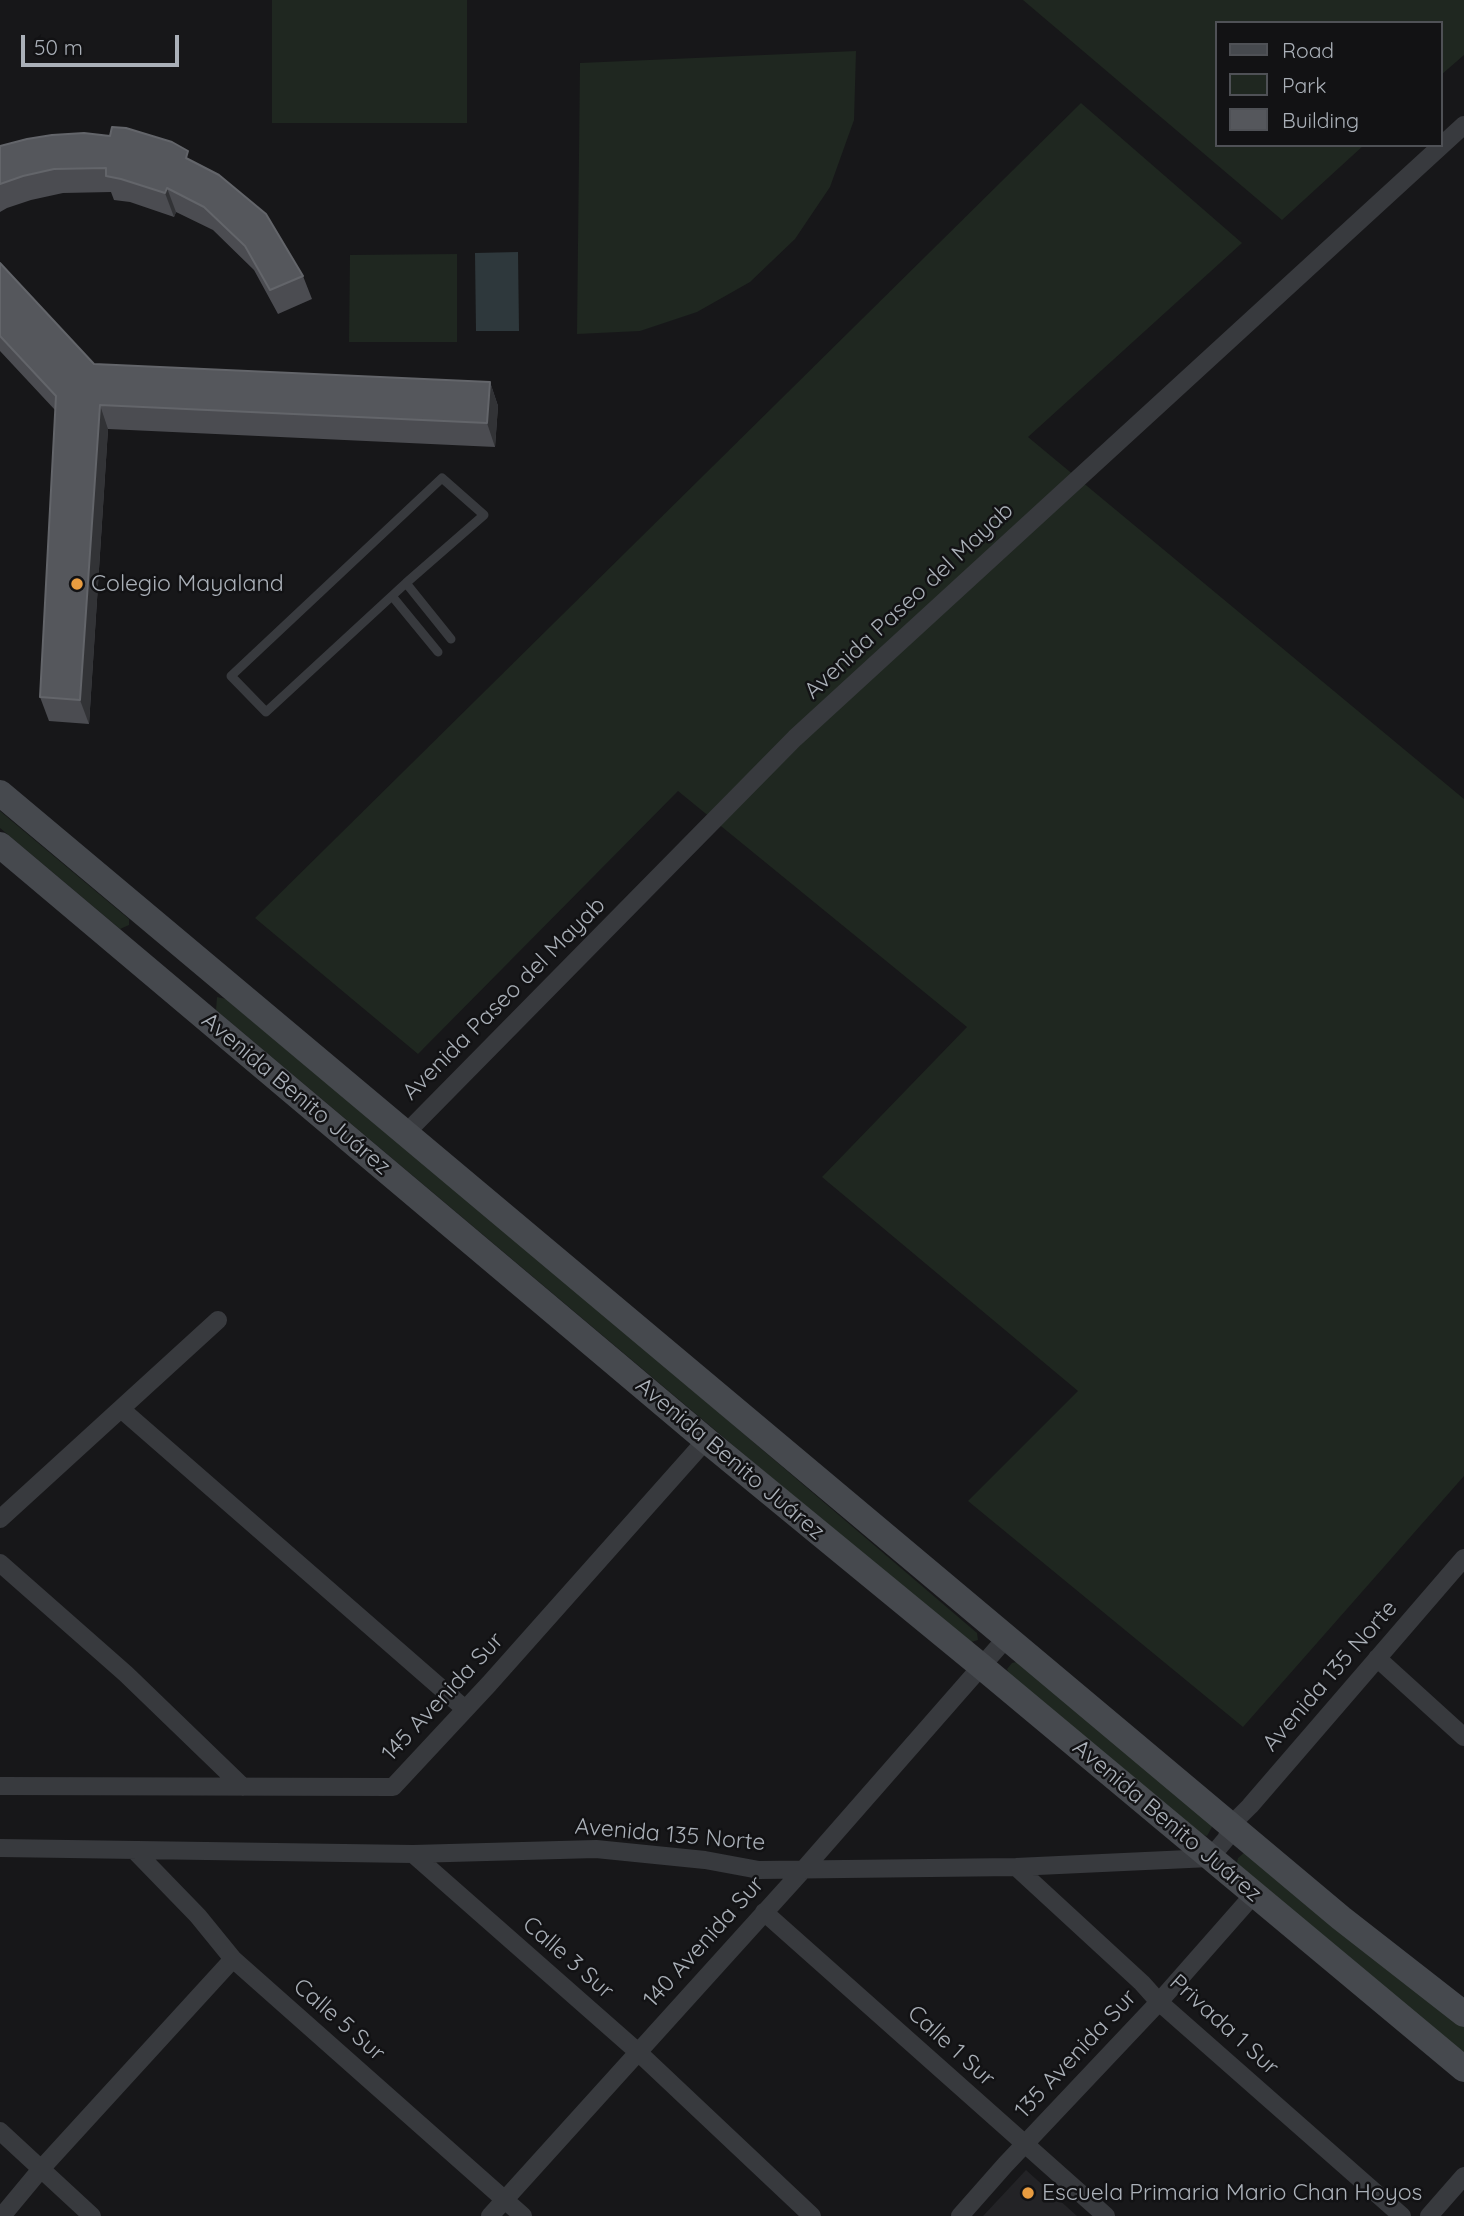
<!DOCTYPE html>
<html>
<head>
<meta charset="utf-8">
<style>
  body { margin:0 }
  #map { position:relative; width:1464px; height:2216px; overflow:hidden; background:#171719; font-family:Quicksand,sans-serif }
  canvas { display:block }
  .legend { position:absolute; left:1215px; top:21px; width:228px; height:126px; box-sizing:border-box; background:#121214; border:2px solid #4f5156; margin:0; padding:9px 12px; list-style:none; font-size:21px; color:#aab0b8 }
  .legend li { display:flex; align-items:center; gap:14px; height:35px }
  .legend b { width:35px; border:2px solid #4f5156 }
  .scale { position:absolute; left:21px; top:35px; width:158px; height:32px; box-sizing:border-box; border:4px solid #aab0b8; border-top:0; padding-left:9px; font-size:21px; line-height:24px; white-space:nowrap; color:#aab0b8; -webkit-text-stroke:5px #121214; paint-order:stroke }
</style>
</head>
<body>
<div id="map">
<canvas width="1464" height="2216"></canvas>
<ul class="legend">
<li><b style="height:9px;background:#46494e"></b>Road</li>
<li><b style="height:19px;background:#1f2720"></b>Park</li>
<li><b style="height:19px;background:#55575c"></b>Building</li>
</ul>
<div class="scale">50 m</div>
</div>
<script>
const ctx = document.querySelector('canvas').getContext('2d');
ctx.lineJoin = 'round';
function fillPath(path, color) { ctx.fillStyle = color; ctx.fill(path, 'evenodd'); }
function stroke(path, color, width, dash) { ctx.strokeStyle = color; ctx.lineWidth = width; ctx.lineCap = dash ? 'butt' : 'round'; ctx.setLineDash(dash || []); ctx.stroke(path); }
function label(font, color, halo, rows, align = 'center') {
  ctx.font = font + ' Quicksand,sans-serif'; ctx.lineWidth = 5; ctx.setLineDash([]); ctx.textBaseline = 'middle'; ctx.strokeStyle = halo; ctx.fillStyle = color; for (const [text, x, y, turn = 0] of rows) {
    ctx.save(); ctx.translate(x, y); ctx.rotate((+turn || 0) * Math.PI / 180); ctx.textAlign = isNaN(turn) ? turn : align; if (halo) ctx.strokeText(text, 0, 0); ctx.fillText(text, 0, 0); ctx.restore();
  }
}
fillPath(new Path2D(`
  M1026,2170L1077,2216H983Z`), '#232326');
fillPath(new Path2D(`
  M272,0H467V123H272Z
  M1023,0H1464V55L1441,75V23H1217V145H1364L1282,220Z
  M856,51L854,120L830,187L795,239L750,282L697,312L640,331L577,334L580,63Z
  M1081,103L1242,243L1028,437L1464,799V1476L1243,1727L968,1501L1078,1391L822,1177L967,1027L678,791L418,1054L255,918Z
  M457,254V342H349L350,255Z
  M0,811L129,919V925L120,929L0,828Z
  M217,997L226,999L607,1317L977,1633L978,1640L968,1643L216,1010Z
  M1020,1661L1211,1819L1212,1827L1207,1836L1190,1831L1012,1681L1007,1669L1012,1663Z
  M1246,1851L1464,2027V2054L1236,1866L1238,1858Z`), '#1f2720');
fillPath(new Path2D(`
  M518,252L519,331H476L475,253Z`), '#2e383c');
stroke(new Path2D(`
  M442,478L484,515L406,583L266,712L231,676Z
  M406,583L451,639
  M392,596L438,652`), '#383a3e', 9);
stroke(new Path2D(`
  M406,1133L795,738L1464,125
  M121,1409L465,1709
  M0,1519L218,1320
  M0,1563L126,1674L243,1787
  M1377,1658L1464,1737
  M0,1786L393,1787L489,1684L706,1440
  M0,1848L413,1854L596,1849L705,1860L759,1870L1016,1867L1210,1858L1226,1839L1232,1824L1250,1806L1464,1558
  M134,1850L198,1916L233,1959L523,2216
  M413,1854L638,2052L812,2216
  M1016,1867L1142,1983L1159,2002L1402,2216
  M764,1912L1106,2216
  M0,2131L92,2216
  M2,2216L41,2169L233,1959
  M490,2216L803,1870L1008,1636
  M960,2216L1005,2165L1159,2002L1255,1893
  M1429,2216L1464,2176`), '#383a3e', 18);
stroke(new Path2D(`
  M0,793L1341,1918L1464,2014
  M0,845L706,1440L981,1666L1464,2069`), '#46494e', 26);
fillPath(new Path2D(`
  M0,146L192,161L303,276L312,299L278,314L254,270L213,230L176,212L174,217L130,202L114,200L111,192L63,193L31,200L7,208L0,212Z
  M0,263L94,364L490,382L498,406L495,447L108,429L89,724L49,721L40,697L55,410L0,351Z`), '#4b4c51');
fillPath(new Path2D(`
  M167,188L176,212L174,217L165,193Z
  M490,382L498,406L495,447L487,423Z
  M100,405L108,429L89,724L80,700Z`), '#323336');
const building = new Path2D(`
  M112,127L126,128L172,142L188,151L186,158L219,175L266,214L303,276L270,290L245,246L204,207L167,188L165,193L121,179L106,176V168L54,169L23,176L0,184V146L27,139L52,135L84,133L110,136Z
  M0,263L94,364L490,382L487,423L100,405L80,700L40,697L56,396L0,336Z`);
fillPath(building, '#55575c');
stroke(building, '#63656a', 2);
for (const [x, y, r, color] of [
  [77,584,7,"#e89c40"],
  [1028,2193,7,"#e89c40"]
]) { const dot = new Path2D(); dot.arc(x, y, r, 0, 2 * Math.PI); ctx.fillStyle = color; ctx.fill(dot); stroke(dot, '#121214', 2.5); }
label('23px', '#aab0b8', '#121214', [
  ["Colegio Mayaland",91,584],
  ["Escuela Primaria Mario Chan Hoyos",1042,2193]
], 'left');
label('23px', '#aab0b8', '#121214', [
  ["Avenida Paseo del Mayab",909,601,-43],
  ["Avenida Paseo del Mayab",504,999,-45],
  ["Avenida Benito Juárez",296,1094,40],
  ["Avenida Benito Juárez",730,1459,40],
  ["Avenida 135 Norte",1330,1676,-49],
  ["145 Avenida Sur",443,1697,-47],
  ["Avenida Benito Juárez",1167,1821,40],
  ["Avenida 135 Norte",670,1835,5],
  ["140 Avenida Sur",704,1942,-48],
  ["Calle 3 Sur",568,1958,41],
  ["Calle 5 Sur",339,2020,41],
  ["Privada 1 Sur",1224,2025,42],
  ["Calle 1 Sur",951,2046,42],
  ["135 Avenida Sur",1076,2054,-47]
]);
</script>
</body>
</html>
